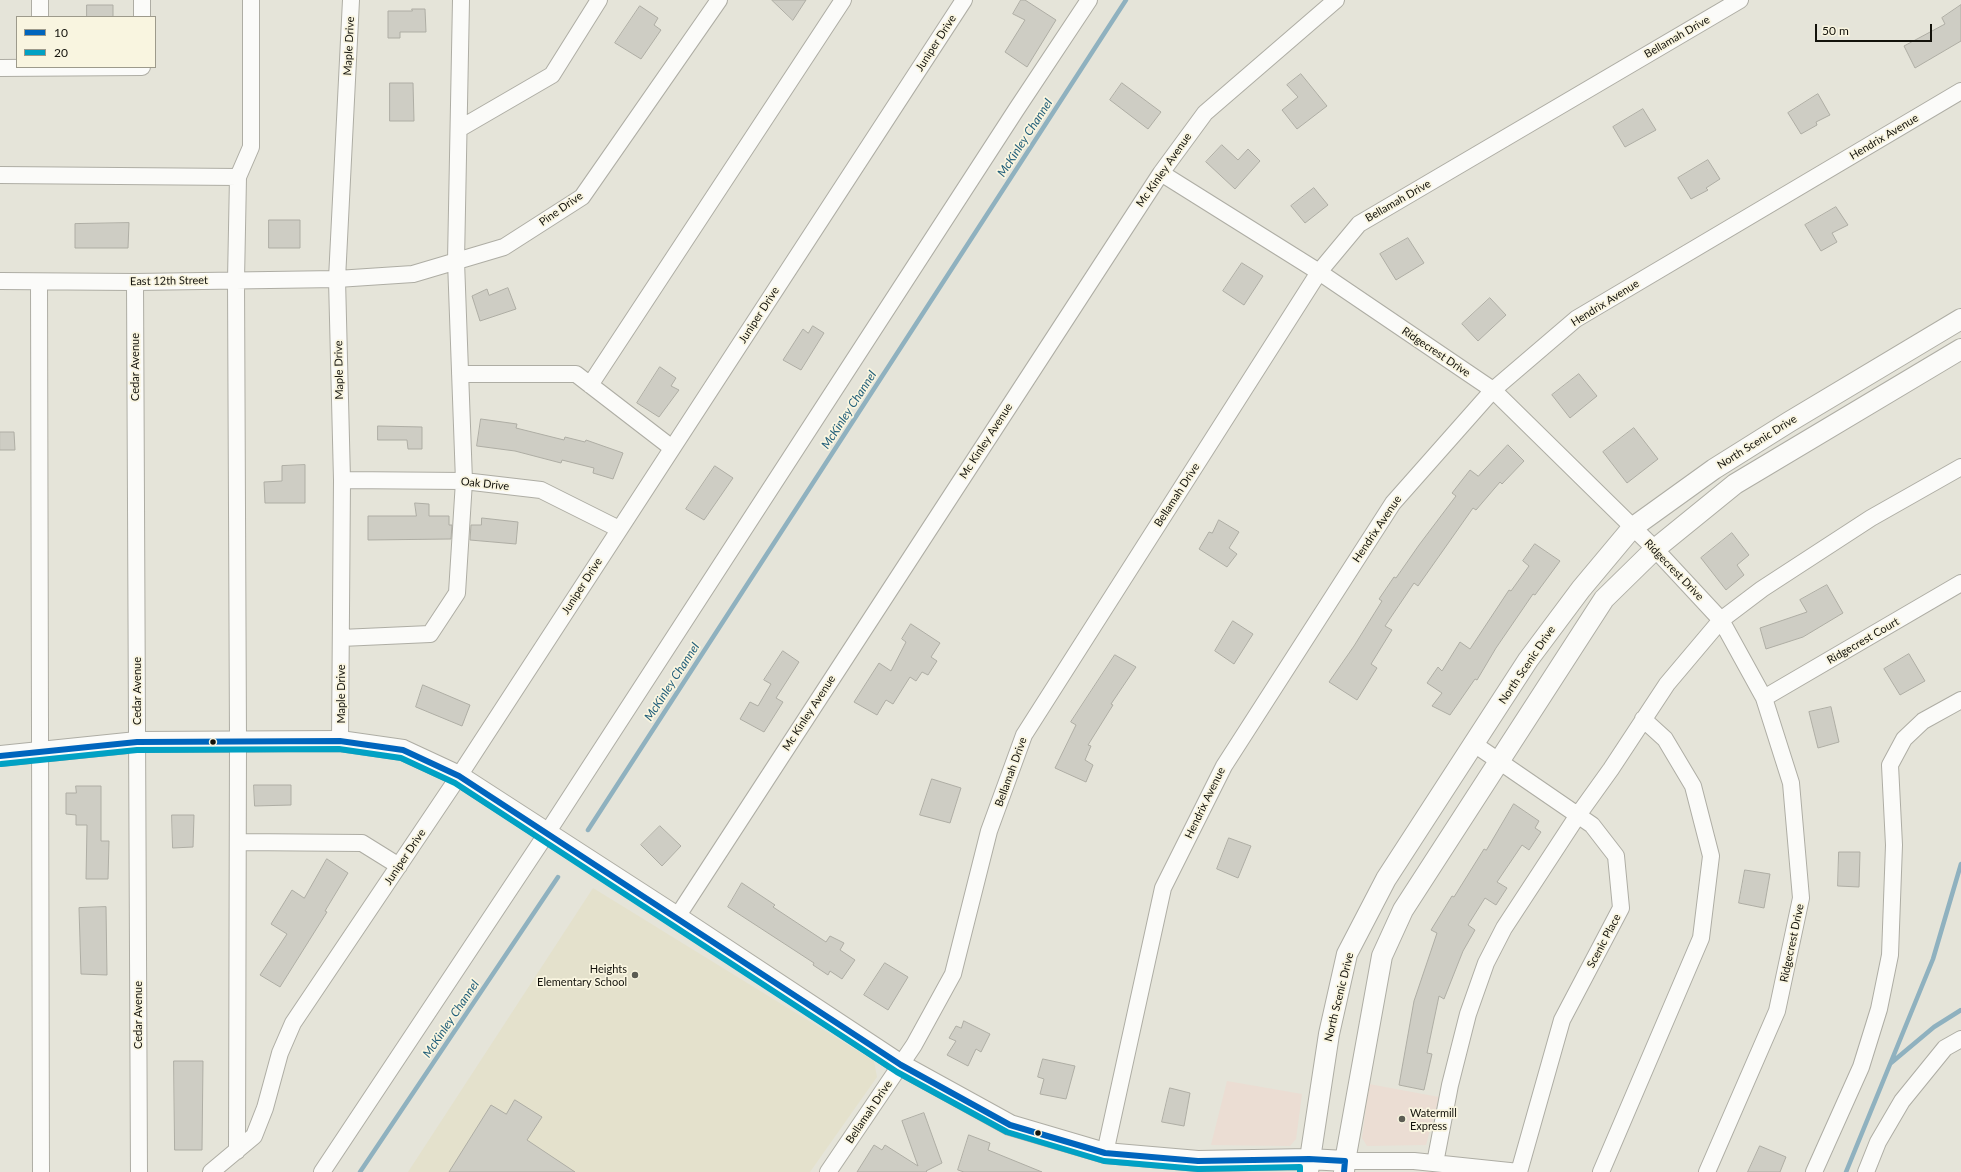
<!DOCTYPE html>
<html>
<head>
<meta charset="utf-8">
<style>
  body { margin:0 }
  #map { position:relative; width:1961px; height:1172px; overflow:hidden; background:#e5e4d9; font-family:Lato,sans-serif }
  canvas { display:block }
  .legend { position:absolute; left:16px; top:16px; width:140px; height:52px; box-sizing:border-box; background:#f9f5e0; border:1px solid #9d9a8b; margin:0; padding:5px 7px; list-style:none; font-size:12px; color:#13120b }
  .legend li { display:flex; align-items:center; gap:8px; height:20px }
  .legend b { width:20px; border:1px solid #9d9a8b }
  .scale { position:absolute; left:1815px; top:24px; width:117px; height:18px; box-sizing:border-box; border:2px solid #13120b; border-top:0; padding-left:5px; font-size:12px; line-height:14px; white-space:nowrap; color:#13120b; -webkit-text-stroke:3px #f9f5e0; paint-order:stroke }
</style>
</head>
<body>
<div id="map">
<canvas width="1961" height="1172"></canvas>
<ul class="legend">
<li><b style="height:5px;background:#0065bd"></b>10</li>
<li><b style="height:5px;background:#01a1c4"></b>20</li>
</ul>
<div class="scale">50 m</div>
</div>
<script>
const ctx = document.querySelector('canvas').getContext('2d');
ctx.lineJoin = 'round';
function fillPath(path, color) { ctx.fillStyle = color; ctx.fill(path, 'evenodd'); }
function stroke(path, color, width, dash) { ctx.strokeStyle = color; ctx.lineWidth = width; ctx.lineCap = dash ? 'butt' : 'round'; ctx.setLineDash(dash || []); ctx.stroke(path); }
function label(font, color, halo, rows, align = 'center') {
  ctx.font = font + ' Lato,sans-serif'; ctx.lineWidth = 3.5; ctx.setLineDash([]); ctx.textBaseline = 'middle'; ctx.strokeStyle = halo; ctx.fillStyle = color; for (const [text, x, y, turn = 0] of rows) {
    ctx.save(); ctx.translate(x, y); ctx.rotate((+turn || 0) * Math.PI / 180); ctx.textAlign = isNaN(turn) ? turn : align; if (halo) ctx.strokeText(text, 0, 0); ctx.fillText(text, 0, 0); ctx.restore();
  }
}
fillPath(new Path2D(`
  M1227,1081L1302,1094L1296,1139L1290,1146L1211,1145Z
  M1369,1084L1439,1097L1426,1145L1367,1146L1362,1138Z`), '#ebddd3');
fillPath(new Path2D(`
  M593,888L874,1061L877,1077L810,1172H408Z`), '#e4e1cc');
stroke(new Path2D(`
  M588,830L1126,0
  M1891,1063L1934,1027L1961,1010
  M360,1172L558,877
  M1846,1172L1933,959L1961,864`), '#8fb1bf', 4.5);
const building = new Path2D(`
  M772,0H806L793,20Z
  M1021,0H1025L1056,20L1027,67L1005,52L1025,20L1013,14Z
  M87,5H113V17H87Z
  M1961,5V41L1915,68L1904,46L1945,24L1942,18Z
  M640,6L658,18L654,25L661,30L641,59L615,43Z
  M412,9H425L426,32H400V38H388V11H412Z
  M1301,74L1327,106L1297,129L1282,110L1298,97L1287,85Z
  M390,83H413L414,121H390Z
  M1122,83L1161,112L1148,129L1110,100Z
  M1818,94L1830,115L1816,122L1817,125L1801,134L1788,113Z
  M1643,109L1656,130L1625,147L1613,127Z
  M1222,145L1238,160L1248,149L1260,161L1235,189L1206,162Z
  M1708,160L1720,179L1706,188L1708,190L1691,199L1678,178Z
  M1314,188L1328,205L1305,223L1291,206Z
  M1836,207L1848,225L1832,233L1837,242L1821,251L1805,225Z
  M269,220H300V248H269Z
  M129,223L128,248H75V224Z
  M1408,238L1424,263L1396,280L1380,254Z
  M1242,263L1263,276L1244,305L1223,291Z
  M508,288L516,309L480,321L472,296L487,289L489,295Z
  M1490,298L1506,315L1478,341L1462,324Z
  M813,326L824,333L801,370L783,360L803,329L808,333Z
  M660,367L676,378L671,386L679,390L659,417L637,403Z
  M1579,374L1597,396L1570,418L1552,395Z
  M481,419L517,424L516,428L564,440L565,437L585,442L586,440L623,453L613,479L593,473L594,468L562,460L561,463L515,451L477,446Z
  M378,426L422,427V449H408L407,440H378Z
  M1634,428L1658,459L1627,483L1603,452Z
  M0,432H14L15,450H0Z
  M1508,445L1524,461L1502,484L1500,482L1476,510L1473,508L1418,586L1414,583L1385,626L1392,630L1371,664L1377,668L1357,700L1329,682L1354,646L1382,601L1379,599L1394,577L1396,578L1419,545L1456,496L1452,493L1470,470L1478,476Z
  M305,465V503H265L264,482L282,481V466Z
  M715,466L733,478L704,520L686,509Z
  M415,503L429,504V516H449V525H452L451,539L368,540V516H416Z
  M482,518L518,522L516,544L470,540L471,525H481Z
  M1219,520L1239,532L1229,548L1237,554L1227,567L1199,549L1209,532L1212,533Z
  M1732,533L1749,555L1737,565L1744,575L1726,590L1701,558Z
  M1535,544L1560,561L1535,595L1533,594L1496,648L1477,680L1475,679L1450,715L1432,706L1442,693L1427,683L1438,667L1442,671L1460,642L1470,649L1509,590L1511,591L1529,566L1523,561Z
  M1827,585L1843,613L1803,637L1766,649L1760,628L1807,612L1800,600Z
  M1233,621L1253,634L1234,664L1215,651Z
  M911,624L940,643L931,657L937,661L928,675L922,672L916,681L910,677L893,704L886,700L877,715L854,702L879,663L891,671L906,642L902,639Z
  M783,651L799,662L776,698L783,702L764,732L740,719L750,702L758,706L771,684L764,680Z
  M1909,654L1925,681L1900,695L1884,669Z
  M1115,655L1136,667L1111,704L1113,705L1088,745L1091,746L1085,760L1093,765L1086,782L1055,768L1076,725L1071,722Z
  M423,685L470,705L462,726L416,707Z
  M1831,707L1839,742L1818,748L1809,712Z
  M932,779L961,788L950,823L920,815Z
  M254,785H291V805L255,806Z
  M76,786H101V841H109L108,879H86L87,825H76V815L66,814V793H76Z
  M1514,804L1539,821L1535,828L1541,832L1529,850L1522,845L1497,882L1507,888L1496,905L1485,898L1468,925L1475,930L1463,951L1444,999L1439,996L1427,1053L1432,1054L1424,1090L1399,1085L1414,1001L1437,933L1431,930L1452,896L1454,897L1484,849L1486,850Z
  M172,815H194L193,847L173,848Z
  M660,826L681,846L662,866L641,845Z
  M1229,838L1251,846L1238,878L1217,869Z
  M1839,852H1860L1859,887L1838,886Z
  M327,859L348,873L325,911L327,912L280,987L260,975L287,934L271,924L292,890L304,898Z
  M1745,870L1770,874L1764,908L1739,903Z
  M742,883L775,905L773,907L826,942L830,936L844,943L840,950L855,960L842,979L830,971L828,975L813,965L814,963L728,907Z
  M106,907L107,975L81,974L79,908Z
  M885,963L908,977L888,1010L864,995Z
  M964,1021L990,1034L981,1052L976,1049L968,1066L947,1055L956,1041L949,1038L956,1026L961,1028Z
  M1043,1059L1075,1066L1066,1099L1040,1094L1044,1079L1038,1077Z
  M174,1061H203L202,1150H175Z
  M1170,1088L1190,1093L1184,1126L1162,1122Z
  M515,1100L542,1117L527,1140L575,1172H449L491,1105L506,1114Z
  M924,1113L942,1163L926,1171L927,1172H857L874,1145L882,1150L885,1145L918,1166L902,1121Z
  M969,1135L990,1143L988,1150L1042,1172H964L958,1170Z
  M1760,1146L1786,1157L1780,1172H1748Z`);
fillPath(building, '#cecdc4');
stroke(building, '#aeada4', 1);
const minor = new Path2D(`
  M40,0V17
  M142,17V0
  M0,68L142,67
  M459,129L552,75L599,0
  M1161,173L1319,272L1493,390L1655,549L1721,620L1764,698L1791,783L1801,898L1777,1011L1707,1172
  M0,175L238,177
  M0,281L135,282L337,279L413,274L504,247L582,197L719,0
  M39,282L41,1172
  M135,282L139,1172
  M460,374H576L672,448
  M590,385L843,0
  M342,480L464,481L541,490L619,529
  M341,638L430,634L457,593L464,481L456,261L461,0
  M1764,698L1961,583
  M340,741L342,480L337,279L351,0
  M1474,744L1592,825L1616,856L1621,908L1562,1020L1519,1172
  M238,842L362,843L399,866
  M677,917L1161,173L1205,113L1336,0
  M237,1151L238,741L236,280L238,177L251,147V0
  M1105,1153L1163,888L1224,766L1393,503L1493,390L1576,319L1961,91
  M1345,1161H1414L1519,1172
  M1435,1163L1450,1085L1468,1014L1486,963L1504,928L1578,815L1611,769L1667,684L1721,620L1762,589L1871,518L1961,467
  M211,1172L254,1136L265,1108L280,1053L293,1023L459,776L964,0
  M322,1172L547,833L1016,110L1089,0
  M828,1172L914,1045L953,974L989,831L1024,735L1319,272L1359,224L1740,0
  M1601,1172L1701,938L1711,856L1693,786L1665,739L1643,719
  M1814,1172L1861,1067L1879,1009L1890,955L1894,845L1890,765L1904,739L1923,721L1961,700
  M1866,1172L1878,1142L1902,1101L1945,1048L1961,1039`);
const major = new Path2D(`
  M0,756L137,742L340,741L403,750L459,776L677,917L901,1065L1010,1125L1105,1153L1198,1161L1309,1159L1345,1161
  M1308,1172L1329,1034L1347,954L1386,879L1528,660L1581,589L1632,528L1714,469L1789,422L1961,319
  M1344,1172L1345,1161L1382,956L1403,910L1604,599L1655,549L1735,484L1961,349`);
stroke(minor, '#aeada4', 18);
stroke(major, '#aeada4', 22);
stroke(minor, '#fbfbf9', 16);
stroke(major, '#fbfbf9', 20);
stroke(new Path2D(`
  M0,756L137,742L340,741L403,750L459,776L901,1065L1010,1125L1105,1153L1198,1161L1309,1159L1345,1161L1344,1172`), '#0065bd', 6);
stroke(new Path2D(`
  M1,764L137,750L339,749L401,758L455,783L897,1072L1007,1132L1104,1161L1198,1169L1300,1167V1171`), '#01a1c4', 6);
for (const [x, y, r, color] of [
  [213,742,3.5,"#13120b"],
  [635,975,4,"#5c5c53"],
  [1402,1119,4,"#5c5c53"],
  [1038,1133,3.5,"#13120b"]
]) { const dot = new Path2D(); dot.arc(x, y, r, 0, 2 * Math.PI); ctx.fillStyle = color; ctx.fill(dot); stroke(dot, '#f9f5e0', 1.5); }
label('11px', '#13120b', '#f9f5e0', [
  ["Bellamah Drive",1677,37,-30],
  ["Juniper Drive",936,43,-57],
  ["Maple Drive",349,46,-87],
  ["Hendrix Avenue",1884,137,-31],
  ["Mc Kinley Avenue",1164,170,-55],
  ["Bellamah Drive",1398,201,-30],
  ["Pine Drive",561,209,-35],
  ["East 12th Street",169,281,-1],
  ["Hendrix Avenue",1605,303,-32],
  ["Juniper Drive",759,315,-57],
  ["Ridgecrest Drive",1436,352,34],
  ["Cedar Avenue",135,367,-90],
  ["Maple Drive",339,370,-91],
  ["Mc Kinley Avenue",986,441,-57],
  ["North Scenic Drive",1757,442,-32],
  ["Oak Drive",485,484,6],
  ["Bellamah Drive",1177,495,-57],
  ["Hendrix Avenue",1377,529,-56],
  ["Ridgecrest Drive",1674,570,46],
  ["Juniper Drive",582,586,-57],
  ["Ridgecrest Court",1863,641,-30],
  ["North Scenic Drive",1527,665,-56],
  ["Cedar Avenue",137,691,-90],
  ["Maple Drive",341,694,-90],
  ["Mc Kinley Avenue",809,713,-57],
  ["Bellamah Drive",1011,772,-70],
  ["Hendrix Avenue",1205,803,-64],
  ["Juniper Drive",405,857,-56],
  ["Scenic Place",1604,941,-62],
  ["Ridgecrest Drive",1792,943,-78],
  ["North Scenic Drive",1339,997,-76],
  ["Cedar Avenue",138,1015,-90],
  ["Bellamah Drive",869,1112,-56]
]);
label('11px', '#13120b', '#f9f5e0', [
  ["Heights",627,969],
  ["Elementary School",627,982],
  ["Watermill",1410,1113,"left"],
  ["Express",1410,1126,"left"]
], 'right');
label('italic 12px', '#225f7a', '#f9f5e0', [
  ["McKinley Channel",1025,138,-57],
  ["McKinley Channel",849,410,-57],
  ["McKinley Channel",672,682,-57],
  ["McKinley Channel",451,1019,-56]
]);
</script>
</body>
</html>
